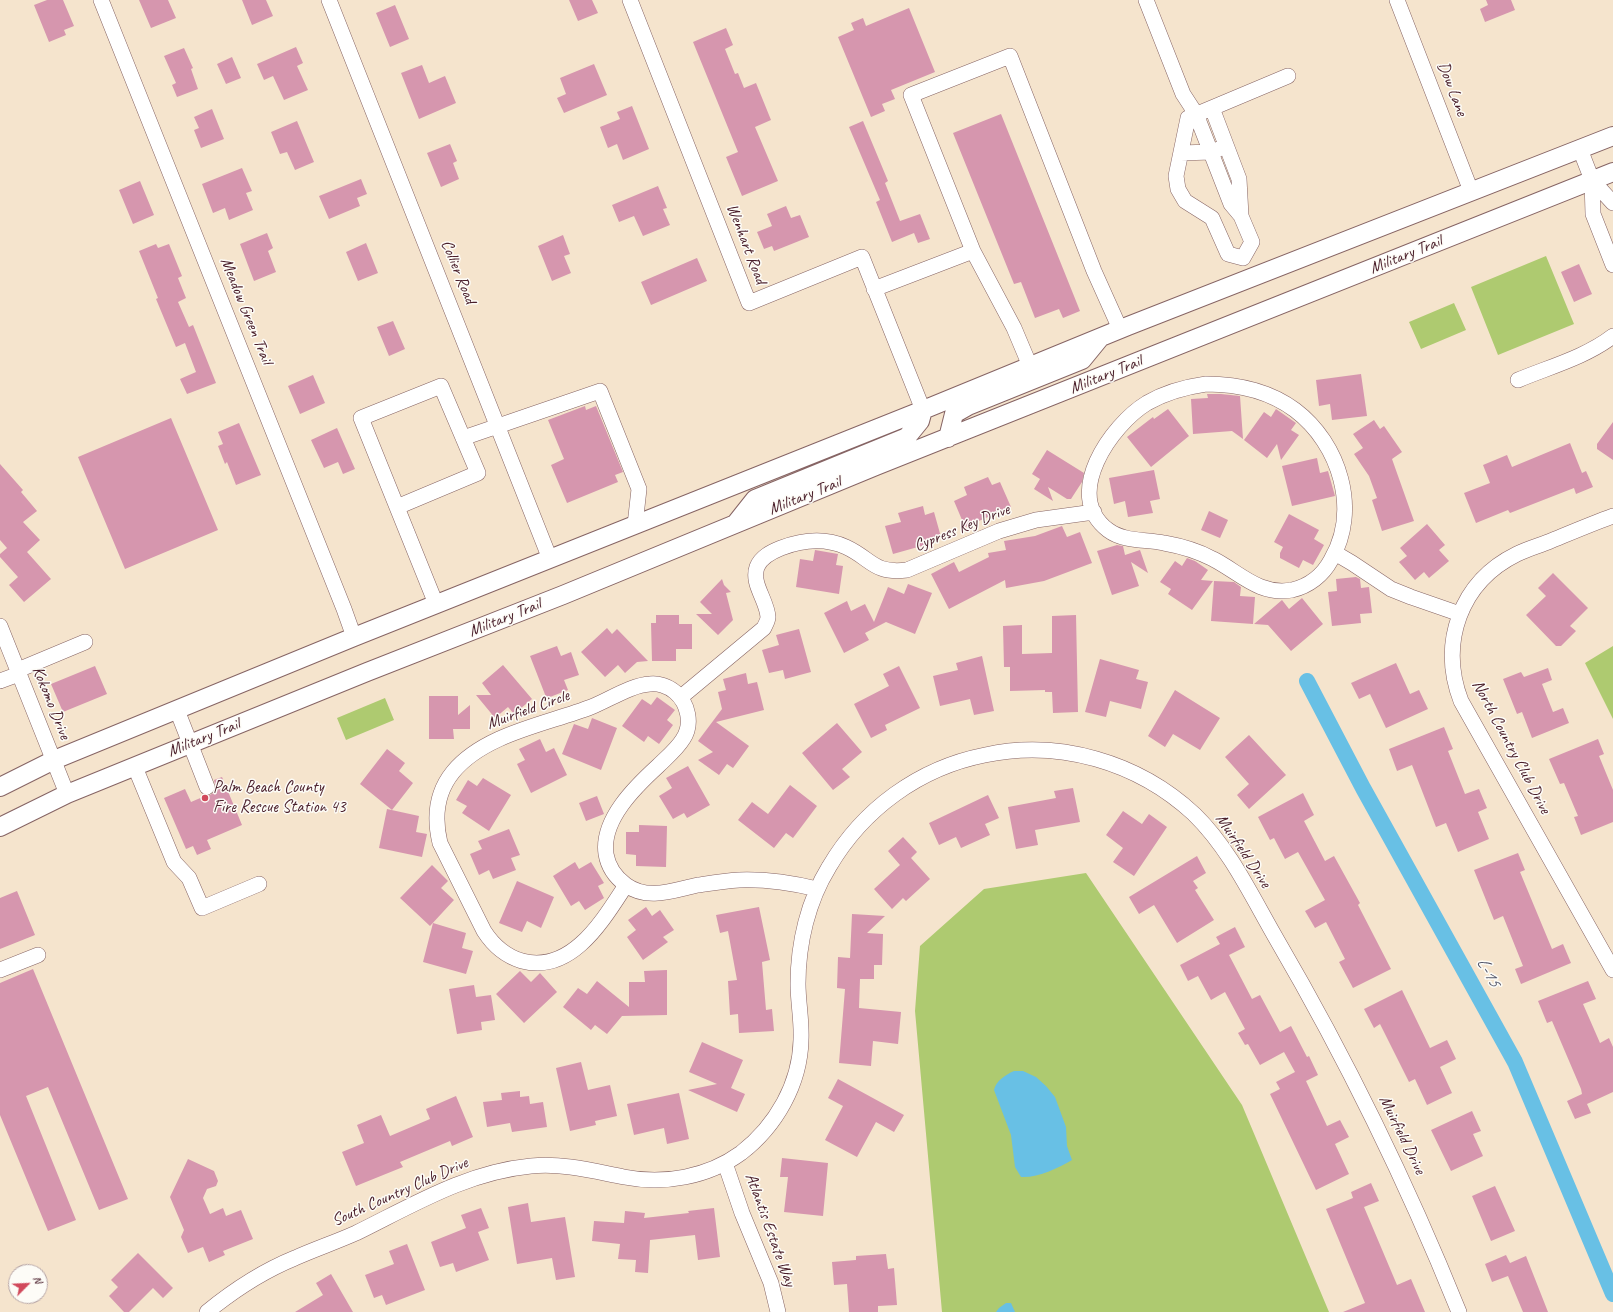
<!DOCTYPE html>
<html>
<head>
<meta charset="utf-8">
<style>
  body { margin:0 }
  #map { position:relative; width:1613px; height:1312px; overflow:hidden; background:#f5e4cd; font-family:Caveat,sans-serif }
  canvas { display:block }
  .north { position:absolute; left:8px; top:1264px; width:40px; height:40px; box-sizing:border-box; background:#fdfcf7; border:1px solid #b5a4a5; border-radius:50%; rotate:66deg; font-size:11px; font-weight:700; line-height:16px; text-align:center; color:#4a1f2b }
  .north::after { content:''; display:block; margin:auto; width:14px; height:18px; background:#d1495b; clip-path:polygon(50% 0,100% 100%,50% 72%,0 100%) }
</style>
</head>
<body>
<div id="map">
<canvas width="1613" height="1312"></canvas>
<div class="north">N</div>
</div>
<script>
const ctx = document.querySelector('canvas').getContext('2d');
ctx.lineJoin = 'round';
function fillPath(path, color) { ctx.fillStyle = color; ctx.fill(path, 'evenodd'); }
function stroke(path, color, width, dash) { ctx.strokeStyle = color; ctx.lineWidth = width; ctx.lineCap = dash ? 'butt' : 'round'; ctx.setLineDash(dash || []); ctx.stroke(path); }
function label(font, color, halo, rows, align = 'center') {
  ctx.font = font + ' Caveat,sans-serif'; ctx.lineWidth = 3; ctx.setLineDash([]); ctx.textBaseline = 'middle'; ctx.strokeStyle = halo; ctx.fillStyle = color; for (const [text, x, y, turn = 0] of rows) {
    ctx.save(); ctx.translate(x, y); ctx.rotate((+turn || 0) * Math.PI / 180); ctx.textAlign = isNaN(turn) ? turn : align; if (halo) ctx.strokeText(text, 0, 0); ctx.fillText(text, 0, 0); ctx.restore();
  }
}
fillPath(new Path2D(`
  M1546,256L1574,324L1498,355L1471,287Z
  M1454,303L1466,330L1421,349L1409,322Z
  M1613,646V719L1585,663Z
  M385,698L394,720L346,740L337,718Z
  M1086,873L1242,1105L1329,1312H942L915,1011L920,946L984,889Z`), '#aeca70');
fillPath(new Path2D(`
  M1014,1071H1023L1036,1077L1046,1086L1055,1097L1066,1127L1067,1146L1072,1160C1058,1168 1038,1178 1021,1177L1015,1167L1011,1135L994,1090C996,1081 1005,1075 1014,1071Z
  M1006,1303H1011L1015,1312H996L999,1308Z`), '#68c0e5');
stroke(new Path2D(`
  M1307,681L1363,788L1515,1062L1613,1294`), '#68c0e5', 16);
fillPath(new Path2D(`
  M47,0H63L74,26L64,30L66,35L49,42L34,5Z
  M139,0H168L176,18L151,28Z
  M242,0H266L273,16L252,25Z
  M569,0H592L598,13L578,21Z
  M1486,0H1511L1515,10L1485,22L1480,9L1488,5Z
  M395,5L409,39L390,47L376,13Z
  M909,8L935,72L891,90L895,99L882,104L885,111L871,117L838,37L854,30L851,23L863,18L866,26Z
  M726,28L733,45L725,49L735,74L738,73L744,88L756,83L771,120L755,127L778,181L742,196L726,157L738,152L693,42Z
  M296,47L303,63L297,66L308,90L284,100L273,76L264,80L257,64Z
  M184,48L193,68L191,69L198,89L177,97L172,85L176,83L164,56Z
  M232,57L241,78L226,84L217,64Z
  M594,64L607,95L564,113L557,98L566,94L560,78Z
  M422,65L429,83L445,76L456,103L419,119L401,73Z
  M632,106L649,149L623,160L617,144L608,148L600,127L620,119L617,112Z
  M212,109L224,139L201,148L194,130L199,128L194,117Z
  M1001,114L1080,311L1063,318L1059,309L1035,318L1021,282L1014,284L953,133Z
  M297,121L314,162L295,170L287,152L280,154L271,132Z
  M863,121L888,181L885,183L900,221L920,214L930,239L918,243L914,233L892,242L876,202L880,200L849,127Z
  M450,144L457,161L453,163L459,179L441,187L427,153Z
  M242,168L252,191L246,193L253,210L229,220L225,208L213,213L202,184Z
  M361,179L367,194L357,198L360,206L329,219L319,196Z
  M140,181L154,215L133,224L119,190Z
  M658,186L667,208L663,209L670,225L643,236L634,216L619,222L612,205Z
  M786,206L791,218L800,215L809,237L774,251L772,246L764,249L757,232L772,226L767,214Z
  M267,233L273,248L268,251L276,272L254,281L240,244Z
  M563,235L570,254L564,256L571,273L552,281L538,246Z
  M366,243L378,273L358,281L346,252Z
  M156,244L158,248L169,244L182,276L178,278L186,298L178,302L189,327L193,325L216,383L187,394L180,379L196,372L185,343L176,347L156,299L158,298L139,251Z
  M697,258L707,281L651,305L641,282Z
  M1579,264L1592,294L1574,302L1561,272Z
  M393,321L405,349L389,356L377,327Z
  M1361,374L1367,416L1332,420L1330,404L1319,406L1316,380Z
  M313,375L325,403L300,414L288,386Z
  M1207,394H1221L1240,396L1243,439L1232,431L1193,434L1191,399L1208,398Z
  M585,406L586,410L596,406L623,472L615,475L618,482L567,503L551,465L564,459L548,420Z
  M1168,409L1189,436L1151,467L1127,437L1153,417L1154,419Z
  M1276,409L1296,423L1291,430L1299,435L1281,460L1277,444L1267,458L1244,440L1264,412L1271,417Z
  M171,418L218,530L125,569L78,457Z
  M1374,420L1380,429L1384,426L1402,452L1392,459L1414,521L1382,531L1372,500L1377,498L1369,476L1354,454L1363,448L1353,434Z
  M1613,422V460L1597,449V444Z
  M239,423L261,475L236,485L227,462L225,464L218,446L223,444L218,432Z
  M337,428L355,469L343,474L338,462L324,468L311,440Z
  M1570,443L1582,473L1586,471L1593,487L1576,494L1574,488L1510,513L1508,510L1476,523L1464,493L1490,483L1483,465L1507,455L1512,467Z
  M1047,450L1084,473L1082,482L1071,499H1067L1048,487L1053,501L1034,489L1040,479L1032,474Z
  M1317,458L1320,473L1328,471L1335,496L1292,506L1282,466Z
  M0,464L23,490L21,492L37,511L23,522L40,540L27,552L51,579L24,602L9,585L18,577L0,557V554L7,548L0,540Z
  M1154,470L1160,499L1150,501L1153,513L1128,517L1125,501L1114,504L1109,478Z
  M988,477L992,485L1000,482L1011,507L965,527L954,501L967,495L964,487Z
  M923,506L925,515L934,512L941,537L924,542L925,545L893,554L885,526L901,522L898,513Z
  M1209,511L1228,520L1220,538L1201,530Z
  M1289,514L1319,530L1314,539L1324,545L1313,565L1303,560L1299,568L1280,558V553L1283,547L1274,542Z
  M1427,524L1445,545L1439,550L1449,561L1429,578L1424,572L1415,580L1399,562L1407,556L1400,548Z
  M1062,526L1067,537L1080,532L1092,563L1044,581L1006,588L1005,580L949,609L931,574L954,562L959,572L989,557L988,553L1006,550L1004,541L1035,536Z
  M1117,545L1123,546L1125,555L1140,550L1148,573L1131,562L1139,586L1112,595L1097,551Z
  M815,550L838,554L836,565L843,566L839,594L796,587L800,559L813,561Z
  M1187,558L1195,561L1208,570L1201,580L1213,581L1192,610L1168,594L1171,589L1160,582L1175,561L1182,566Z
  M1553,573L1588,608L1570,626L1576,631L1561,646H1556L1526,615L1546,596L1538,588Z
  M1356,577L1360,579L1361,588L1369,587L1372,613L1360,614L1361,623L1332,626L1328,592L1337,591L1336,579Z
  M722,579L724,585L731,592L726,593L733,620L718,635L696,614H712L700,602Z
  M1214,581L1234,582L1241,587L1240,596L1255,597L1253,624L1211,621Z
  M908,584L932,593L915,634L886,622L865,633L869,640L844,653L824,613L847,601L851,611L865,604L874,622L888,587L904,594Z
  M1302,598L1323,624L1291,651L1268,625L1254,624L1282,600L1289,609Z
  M656,615H679V624H692V649H676V661H652L651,623H656Z
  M1076,615L1078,712L1053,713L1052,692H1045V690L1010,691V667H1004L1003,626L1022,625V654L1052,653V616Z
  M607,628L612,634L617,629L648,661L637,662L625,673L618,665L605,677L581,652Z
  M799,629L811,672L785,679L783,670L769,673L762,650L779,645L776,635Z
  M557,646L561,656L571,652L579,675L564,680L568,690L550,697H546L530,656Z
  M982,656L994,711L974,715L970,699L940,706L933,676L958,670L956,663Z
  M1100,659L1139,670L1136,679L1148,682L1141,709L1110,701L1106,717L1085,712Z
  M1396,663L1410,694L1419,690L1428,709L1386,728L1370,694L1359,699L1351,683Z
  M503,665L532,699L514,714L508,707L495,718L476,695H491L482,683Z
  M95,666L107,694L63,712L51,684Z
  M899,666L920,708L885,725L887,730L871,738L854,704L889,686L883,674Z
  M1548,668L1552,680L1542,684L1553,712L1563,708L1569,723L1532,738L1522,712L1517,714L1503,679L1521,672L1524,677Z
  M746,673L748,684L757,682L764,710L716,722L749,746L733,768L727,764L719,775L698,760L713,752L698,741L722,709L718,692L726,690L723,679Z
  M1175,690L1220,718L1200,750L1173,734L1165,747L1148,736Z
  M429,696H458V715L470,705V729H453L454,739H429Z
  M657,697L675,710L667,720L673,725L659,744L648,736L644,742L622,726L642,699L651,705Z
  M592,718L617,728L601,770L562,754L574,724L588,729Z
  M837,723L862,752L842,769L850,777L833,790L802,753Z
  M1444,727L1453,749L1448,751L1465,794L1479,789L1487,808L1478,812L1489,839L1458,852L1446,823L1436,827L1412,765L1397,771L1389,749Z
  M1249,735L1286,775L1249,809L1237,795L1249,784L1225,757Z
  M540,739L546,752L554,748L567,775L531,793L517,764L525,760L519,749Z
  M1598,739L1604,754L1599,756L1613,790V822L1581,835L1574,817L1578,816L1564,783L1560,784L1549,759Z
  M387,749L405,763L399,771L413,783L392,810L360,784Z
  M688,766L710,805L687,818L684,813L673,819L659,796L672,788L666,778Z
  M222,777L242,825L207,840L211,849L197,855L193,846L186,849L164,798L185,789L191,802L205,796L210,795L215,792L216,789L214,780Z
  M483,778L511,795L489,831L462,813L467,806L456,800L468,780L477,786Z
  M790,785L817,806L793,838L786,833L774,848L738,820L752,802L768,814Z
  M1073,788L1080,822L1035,830L1038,845L1016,849L1008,807L1056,798L1054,791Z
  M1303,793L1314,815L1304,821L1325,861L1334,856L1360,903L1358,905L1391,969L1353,988L1339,962L1345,959L1326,922L1315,928L1305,911L1325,900L1298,852L1285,859L1274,838L1270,840L1258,817Z
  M988,795L999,818L985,824L990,835L961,848L956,837L939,845L929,823Z
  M597,796L604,814L586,821L579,803Z
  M387,809L419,816L416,832L427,834L422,857L379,848Z
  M1123,811L1142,824L1149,814L1167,827L1134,876L1113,862L1123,848L1106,835Z
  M639,825L667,826L666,867L636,866V855L626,854V832H639Z
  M509,829L520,855L511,858L516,870L493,879L489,870L479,875L470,854L482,849L478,841Z
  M903,837L917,852L911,858L930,879L906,901L903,898L892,909L874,889L900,865L888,851Z
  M1518,853L1525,870L1520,872L1552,949L1563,944L1571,963L1521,984L1515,969L1523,966L1503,916L1494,920L1474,870Z
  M1197,856L1206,873L1193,881L1198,888L1195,890L1214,920L1177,943L1154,905L1139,914L1129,897Z
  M575,862L579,869L591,862L604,883L598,886L604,898L585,910L579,901L571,906L553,876Z
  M432,865L448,881L441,888L454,900L430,926L400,898Z
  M517,881L554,897L541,928L527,921L522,932L499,923Z
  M17,891L35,935L0,949V898Z
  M646,907L652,916L660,910L674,930L663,937L668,942L643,960L627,937L636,930L628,920Z
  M759,907L770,960L762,962L766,1010L772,1009L774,1031L739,1033L738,1014L730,1015L728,981L737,980L728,931L720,933L716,915Z
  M852,914L885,916L867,933L883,934L882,965H874V979H860L859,1008L901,1012L898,1044L873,1041L871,1066L839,1063L845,989L837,988L838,957L850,958Z
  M433,923L466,933L462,948L473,951L466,974L423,962Z
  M1235,927L1245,947L1229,955L1252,999L1260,995L1280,1032L1291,1026L1307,1057L1309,1056L1318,1075L1306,1081L1327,1126L1340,1120L1349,1137L1335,1144L1349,1174L1316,1190L1270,1094L1280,1089L1276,1082L1295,1072L1284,1052L1260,1065L1248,1044L1245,1045L1238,1033L1245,1029L1225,992L1211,1000L1198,976L1188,981L1180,965L1220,944L1216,937Z
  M33,969L128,1199L99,1210L48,1087L26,1096L76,1220L48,1231L0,1115V983Z
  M667,970V1015L622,1016L607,1034L595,1025L591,1030L563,1007L578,988L587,994L597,981L629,1007V982H645L644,971Z
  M520,971L531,982L540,973L557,992L524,1023L496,994Z
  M1588,981L1596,999L1583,1004L1600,1043L1609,1038L1613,1047V1092L1587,1104L1591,1113L1575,1119L1567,1101L1582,1094L1581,1089L1552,1021L1547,1023L1538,1001Z
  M474,985L476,997L491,995L495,1020L481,1022L482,1030L457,1034L449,989Z
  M1402,990L1430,1048L1447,1040L1456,1059L1440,1067L1452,1093L1427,1105L1415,1079L1409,1082L1380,1024L1374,1028L1364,1009Z
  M702,1042L743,1060L731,1088L745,1094L737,1112L688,1090L717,1084L689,1072Z
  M581,1062L588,1090L610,1085L617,1116L595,1121L596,1125L570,1131L556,1068Z
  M838,1079L904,1115L894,1132L876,1122L857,1157L825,1140L843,1106L828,1098Z
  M520,1091V1097L529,1096L530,1104L543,1102L547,1127L512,1132L510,1123L487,1127L483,1102L502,1100L501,1093Z
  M679,1093L689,1139L667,1144L664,1128L634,1135L627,1104Z
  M456,1096L473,1137L452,1146L450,1141L400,1162L403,1167L356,1186L342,1152L364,1143L357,1125L381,1115L390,1136L430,1119L426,1109Z
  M1472,1111L1481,1131L1473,1134L1483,1156L1451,1171L1431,1130Z
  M782,1158L828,1163L823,1216L784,1212L788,1177H780Z
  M188,1159L214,1171L218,1181L216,1186L207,1189L203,1198L210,1214L223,1208L226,1216L241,1210L253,1239L223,1251L225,1255L209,1262L203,1247L188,1253L181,1237L184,1230L170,1197Z
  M1371,1183L1379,1201L1364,1207L1397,1285L1411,1279L1425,1312H1343L1365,1303L1326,1209L1353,1198L1351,1192Z
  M1495,1186L1515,1231L1491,1241L1472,1196Z
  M528,1203L531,1222L565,1217L575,1277L556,1280L552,1258L517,1264L508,1207Z
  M481,1208L489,1228L478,1232L489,1260L456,1272L453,1263L440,1267L431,1242L466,1228L461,1215Z
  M714,1208L720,1257L698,1260L695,1235L650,1240L648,1273L635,1272L636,1260L618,1259L620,1244L592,1241L594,1221L624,1223L625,1211L645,1213L644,1218L689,1213L688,1211Z
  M407,1244L425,1290L386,1305L382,1295L374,1298L365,1275L394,1264L389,1251Z
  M138,1253L173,1288L163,1298L153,1288L129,1312H124L109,1296L118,1287L111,1280Z
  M886,1254L888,1269L894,1268L897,1305L878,1306V1312H849L847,1284L834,1285L832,1262L856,1260V1256Z
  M1506,1255L1510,1263L1526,1256L1548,1312H1523L1508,1276L1492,1282L1485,1264Z
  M331,1274L353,1312H295L323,1295L316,1283Z`), '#d696ae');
const minor = new Path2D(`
  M101,0L344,609L354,637
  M329,0L550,559
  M630,0L749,303L862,257L923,410
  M1146,0L1183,94L1196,114L1231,204L1241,216
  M1397,0L1471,191
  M1212,108L1239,179L1241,216L1252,242L1243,258
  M1580,149L1592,180L1613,203
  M1181,153L1211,152L1219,149
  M1592,180L1593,214L1613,265
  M973,251L911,95L1010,56L1094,271L1120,329
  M1243,258L1228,254L1212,218L1185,201L1178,189L1176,176L1188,118L1288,76
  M874,289L973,251L1014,328L1030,366
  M1518,380C1549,367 1586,357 1613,336
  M1206,384C1238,384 1268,390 1295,410C1340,444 1360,510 1331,560C1323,575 1309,586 1292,590C1259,596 1239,572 1213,559C1198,551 1181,546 1164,543C1145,539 1124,542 1108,530C1062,495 1111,425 1147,403C1166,392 1185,387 1206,384Z
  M463,438L600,391L639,489L635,525
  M397,507L478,473L441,386L361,418C386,480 411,542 436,604
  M1613,516C1591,524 1570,533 1548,542C1538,546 1527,549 1517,554C1460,582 1439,643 1461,701L1613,970
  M1335,553L1352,563L1391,589L1411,597L1460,614
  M0,626L67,794
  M18,670L85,642
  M0,681L19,674
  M681,697L764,628C765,625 768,621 768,617C767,600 751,584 757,567C761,557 771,552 781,548C802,540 824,537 846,547C872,559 873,574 907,570L999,531L1036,520L1094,512
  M177,710L207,787
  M135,767L174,862L189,878L202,908L259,884
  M626,885C603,920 572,974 522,961C505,956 493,945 484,931L440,843C434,818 436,793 453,772C484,734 547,724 591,707C609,700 631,685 650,684C658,683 668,686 675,692C688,703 693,724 683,739C677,749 666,758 658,766C635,787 601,820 606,854C608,866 615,877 626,885C648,901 674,890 698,885C712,883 725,881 739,880C766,879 792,883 817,889
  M0,970L38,955
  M725,1163L742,1213L771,1283L778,1312
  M207,1312C234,1290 263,1271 295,1258C315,1249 336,1242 356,1233C413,1205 467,1172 531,1166C564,1163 593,1171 624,1177C664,1185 708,1177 741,1153C776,1126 800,1084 801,1040C802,1021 798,1002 798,984C798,943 808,901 829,867C863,809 919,768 985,755C1059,739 1138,762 1194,814C1230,849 1252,897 1277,940C1347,1060 1407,1183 1459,1312`);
const major = new Path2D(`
  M948,438L954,414L968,406L1082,360L1100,338
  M736,523L755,499L907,437L920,421L923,410
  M0,787L54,760L354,637L923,410L1128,326L1613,136
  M0,827L67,794L367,672L563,595L876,466L1613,172`);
stroke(minor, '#866464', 16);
stroke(major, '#866464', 20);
stroke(minor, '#fff', 15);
stroke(major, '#fff', 18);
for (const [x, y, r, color] of [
  [205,798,4,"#d1495b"]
]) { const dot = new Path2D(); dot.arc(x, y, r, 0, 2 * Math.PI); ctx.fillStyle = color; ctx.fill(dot); stroke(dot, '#fdfcf7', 1.5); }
label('17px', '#4a1f2b', '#fdfcf7', [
  ["Dow Lane",1452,89,69],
  ["Wenhart Road",746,244,69],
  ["Military Trail",1406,255,-22],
  ["Collier Road",458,272,68],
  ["Meadow Green Trail",246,311,68],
  ["Military Trail",1106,375,-22],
  ["Military Trail",805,496,-22],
  ["Cypress Key Drive",962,528,-22],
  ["Military Trail",505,618,-22],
  ["Kokomo Drive",51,703,68],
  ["Muirfield Circle",528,710,-20],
  ["Military Trail",204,738,-22],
  ["North Country Club Drive",1511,747,62],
  ["Muirfield Drive",1243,851,56],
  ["Muirfield Drive",1402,1135,64],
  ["South Country Club Drive",400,1192,-24],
  ["Atlantis Estate Way",770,1230,70]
]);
label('17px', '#4a1f2b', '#fdfcf7', [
  ["Palm Beach County",213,788],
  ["Fire Rescue Station 43",213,808]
], 'left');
label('italic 18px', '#54576c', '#fdfcf7', [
  ["L-15",1488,972,61]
]);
</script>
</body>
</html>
